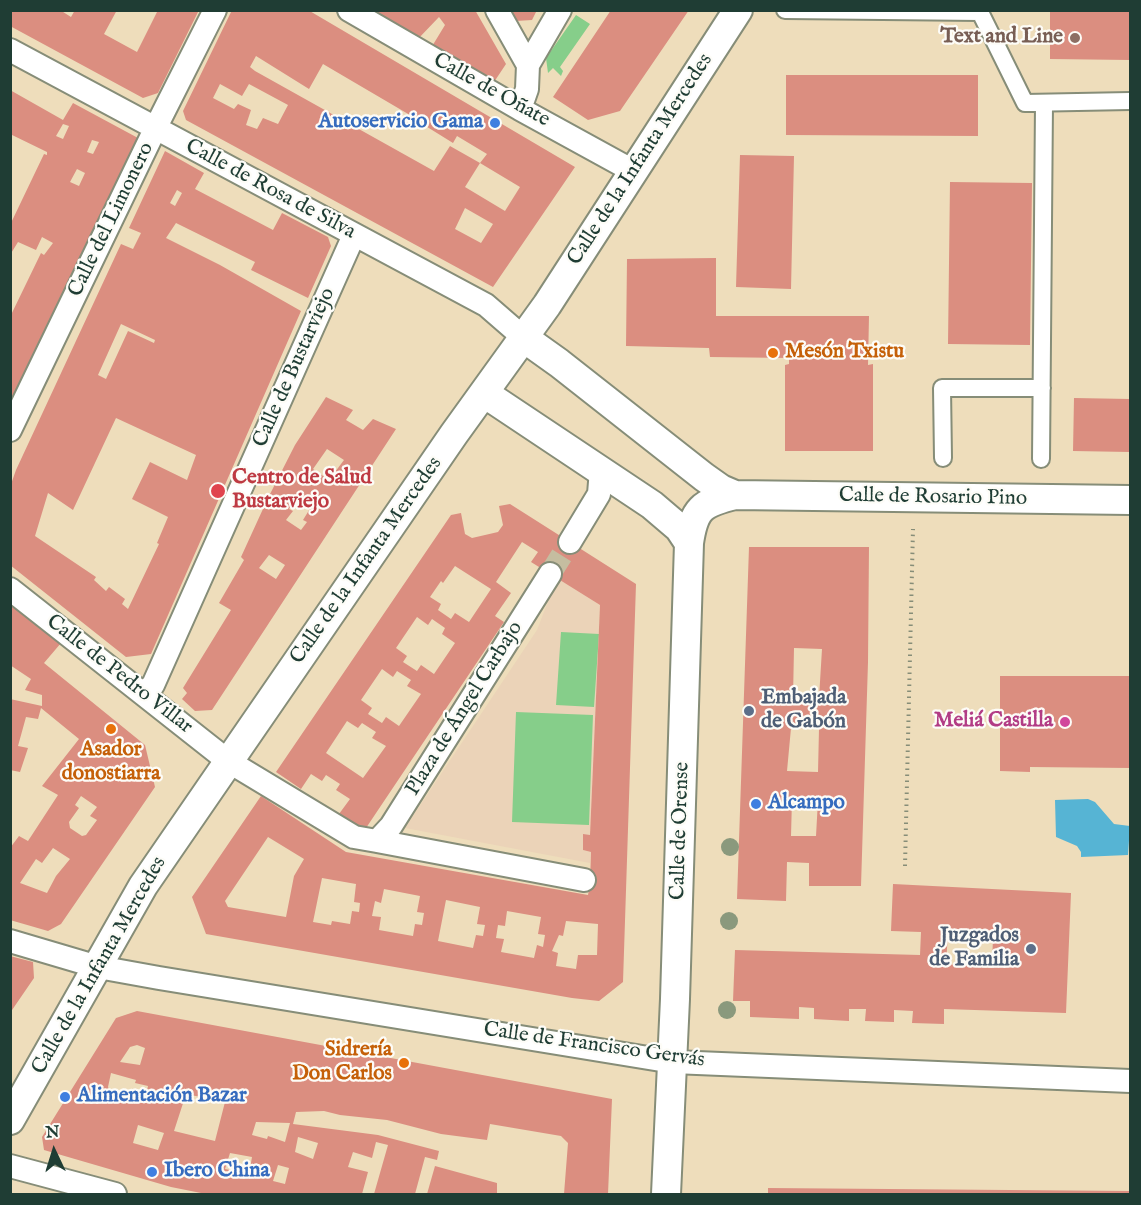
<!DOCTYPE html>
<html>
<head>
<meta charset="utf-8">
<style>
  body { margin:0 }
  #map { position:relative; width:1141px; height:1205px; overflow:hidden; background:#edb; font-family:"IM FELL English",serif }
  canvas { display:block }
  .frame { position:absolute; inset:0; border:12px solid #1f3d34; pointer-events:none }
  .north { position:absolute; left:24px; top:1121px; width:60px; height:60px; -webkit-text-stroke:4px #fdfcf7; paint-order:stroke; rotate:356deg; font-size:16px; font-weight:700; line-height:24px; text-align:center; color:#1f3d34 }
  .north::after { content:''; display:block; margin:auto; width:21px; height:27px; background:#1f3d34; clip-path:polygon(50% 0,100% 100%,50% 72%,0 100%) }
</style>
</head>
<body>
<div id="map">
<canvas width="1141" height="1205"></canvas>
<div class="frame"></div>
<div class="north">N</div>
</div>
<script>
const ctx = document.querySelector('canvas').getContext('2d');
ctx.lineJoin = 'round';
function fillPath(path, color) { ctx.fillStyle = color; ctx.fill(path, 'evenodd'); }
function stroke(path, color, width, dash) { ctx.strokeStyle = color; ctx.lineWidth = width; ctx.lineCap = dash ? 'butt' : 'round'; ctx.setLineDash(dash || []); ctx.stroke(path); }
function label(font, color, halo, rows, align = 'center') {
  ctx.font = font + ' "IM FELL English",serif'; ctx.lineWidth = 4.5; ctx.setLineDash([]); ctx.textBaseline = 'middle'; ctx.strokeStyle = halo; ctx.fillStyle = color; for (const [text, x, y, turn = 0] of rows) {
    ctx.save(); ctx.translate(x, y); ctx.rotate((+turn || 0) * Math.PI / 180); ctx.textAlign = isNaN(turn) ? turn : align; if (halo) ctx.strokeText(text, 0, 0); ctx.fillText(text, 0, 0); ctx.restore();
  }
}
fillPath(new Path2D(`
  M557,578L600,605L590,835H583V850L591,852L590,863L405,828L537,630Z`), '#ebd3b8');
fillPath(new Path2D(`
  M576,15L590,24L560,67L563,71L561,76L553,68L548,73L546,58Z
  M561,632L599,634L594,707L556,705Z
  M516,712L593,715L589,825L512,822Z`), '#86ce8a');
fillPath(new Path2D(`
  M1088,799L1095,802L1114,824L1130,826L1128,855L1081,857V852L1077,846L1056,837L1055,800Z`), '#56b4d4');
fillPath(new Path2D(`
  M10,10L38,12L39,10H60L71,17L75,10H117L104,34L137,52L158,10H199L158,93L143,98L10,26Z
  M232,10H308L575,167L493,287L186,120L183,111ZM256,56L309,89L323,64L415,118L412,124L421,129L424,125L453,143L457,136L487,154L480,163L520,187L505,211L465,187L480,163L450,146L434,171L255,71L250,67ZM220,84L242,96L249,84L288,105L278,124L263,118L257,129L246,125L251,110L238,104L234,109L213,98ZM465,208L493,224L481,243L455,229Z
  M368,10H405L406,12L409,10H475L506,64L492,85L431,48L445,25L439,17L417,40Z
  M510,10H537L532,20L516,21Z
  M611,10H689L620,111L588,120L553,97Z
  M1050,10H1130V60L1050,59Z
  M786,75H978V136L786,135Z
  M10,90L63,120L73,103L138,138L10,405V317L41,253L44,255L53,243L42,237L36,250L18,242L10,255V225L44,154L47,155V152L10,134ZM63,124L69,126L63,139L56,136ZM92,140L99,142L93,154L87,152ZM77,169L85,173L79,186L70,182Z
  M165,151L204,173L195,189L273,230L282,213L328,237L331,246L308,298L251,270L255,262L176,223L166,238L220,265L301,311L151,654L126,657L10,565V487L16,470L121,244L133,249L141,233L129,228ZM177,190L182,193L175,206L170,203ZM121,324L155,340L154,343L128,331L106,379L98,375ZM116,418L196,455L187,480L150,462L132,499L168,517L157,543L159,544L128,609L122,604L125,599L109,587L106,591L94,580L96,577L35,536L48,493L73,510Z
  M740,155L794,156L791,289L736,287Z
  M950,182L1032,183L1030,345L948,344Z
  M716,258V316H869L868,365L873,364V451H785V365L789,364V358L710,357L709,348L626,346L627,259Z
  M326,397L353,410L346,420L363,430L373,419L396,429L212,710L195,711L182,699L187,693L183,688L231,610L219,603L244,560L241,557L268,498L295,445ZM327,449L344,460L329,480L313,469ZM296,498L311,507L303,520L307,522L301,530L286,520L293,511L289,509ZM269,555L285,565L276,579L259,568Z
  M1074,398L1130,399V452L1073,451Z
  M510,504L636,584L623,982L599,1001L572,998L206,934L192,897L261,796L346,852L588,895L590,884L591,852L583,850V834L590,835L600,605L531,562L538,552L522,542L496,582L511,593L495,616L504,622L364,831L339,814L350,799L336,790L340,784L326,775L322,781L311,774L301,789L276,772L451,515L461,513L465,534L472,538L498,532L503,525L499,506ZM455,566L491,589L469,622L455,613L451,619L438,610L441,604L430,597L441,581L443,583ZM417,617L428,625L432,619L445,628L442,634L455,643L434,674L421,665L417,671L403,662L407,656L396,648ZM382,669L393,677L397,671L411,680L407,686L421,694L399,726L386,717L382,723L368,714L372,708L361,700ZM347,721L358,728L362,723L376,732L372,738L386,746L363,778L326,753ZM268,837L304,859L294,876L286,917L228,907L225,901ZM322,878L356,884L354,902L360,903L359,912L352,911L350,924L332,921L331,925L313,922ZM384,889L420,896L417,912L424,913L422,925L415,924L413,936L379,930L381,917L372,916L375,901L381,903ZM446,900L480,907L477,924L485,925L483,936L476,935L473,948L438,941ZM507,911L541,917L538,934L545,935L543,947L537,945L534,958L501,952L504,939L496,938L498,925L505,926ZM566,921L598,924L597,955H578L576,969L556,966L558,953L552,951L559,935L563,936Z
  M749,547H869L868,662L861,886H809V863L787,862L786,901L737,899ZM794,648L822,649L819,698H793ZM791,728L819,729L818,772L787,771ZM792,799L818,800L816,836H791Z
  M10,603L61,643L44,663L145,745L155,787L61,924L48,931L10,920V848L19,836L28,841L58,795L42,786L79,739L41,708L38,719L26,717L18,746L28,748L20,772L10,770V699L42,706V695L25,690L31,679L10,665ZM81,796L97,807L90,816L97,820L86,835L82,836L70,828L69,822L79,808L75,805ZM53,848L70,859L56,876L47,893L20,883L36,859L42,863Z
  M1000,676H1130V768L1030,767V772L1000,771Z
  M893,884L1071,893L1066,1013L944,1009V1024L912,1023L913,1011L894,1010V1022L865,1021L866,1009H849V1021L814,1019V1008L799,1007V1019L750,1017V1001H733L735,950L920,955L921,932L891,931ZM948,933L993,936L992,968L946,964Z
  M10,956L33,962L34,978L10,1013Z
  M137,1011L612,1099L608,1194H564L568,1143L561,1136L490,1124L487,1140L441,1134L387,1120L340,1115L324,1111L296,1112L293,1124L378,1135L439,1151L437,1160L425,1157L415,1194H374L388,1145L376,1142L372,1158L353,1152L348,1167L368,1172L362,1194H206L171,1187L44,1150L42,1137L116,1018ZM137,1045L145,1048L140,1065L120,1062L130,1047ZM111,1073L136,1080L135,1083L148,1086L146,1095L143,1098L110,1092L108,1087ZM186,1094L225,1102L215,1141L174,1131ZM256,1122L290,1123L285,1142L268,1136L267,1139L252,1135ZM138,1125L164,1133L158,1150L133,1143ZM298,1137L318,1143L313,1159L295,1152ZM230,1153L252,1157L249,1174L225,1169ZM278,1165L289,1168L285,1184L273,1181Z
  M435,1166L497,1183V1194H427Z
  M768,1188L1130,1191V1194H768Z`), '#db8e80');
stroke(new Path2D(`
  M550,574L570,542`), '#c5bda0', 22, [22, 11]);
const pedestrian = new Path2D(`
  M785,10L980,12L1025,103L1130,101
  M943,458L942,388H1042
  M1041,459L1044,104`);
const minor = new Path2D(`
  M349,10L520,109L633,171
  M497,10L528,65L527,89L520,109
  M10,50L486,305L524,338
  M528,65L560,10
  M10,430L159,121L215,10
  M570,542L599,494L601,470
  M10,589L228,761L354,837L377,841L391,826L550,574
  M143,693L153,685L354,235
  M377,841L584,880
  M10,941L98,967L159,978L673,1062L1130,1081
  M10,1166L115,1194`);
const tertiary = new Path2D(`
  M524,338L559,363L704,477L721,489L735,495
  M484,393L652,505L679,528L689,543
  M10,1120L143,886L454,434L547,305L738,10
  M666,1194L675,999L689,543C694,509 701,503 735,495L1130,500`);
stroke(pedestrian, '#868d78', 20);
stroke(minor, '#868d78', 26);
stroke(tertiary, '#868d78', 32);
stroke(new Path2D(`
  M905,866L913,529`), '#868d78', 4, [1.5, 4.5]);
stroke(pedestrian, '#fff', 16);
stroke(minor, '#fff', 22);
stroke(tertiary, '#fff', 28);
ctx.fillStyle = '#8a997d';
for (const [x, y] of [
  [730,847],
  [729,921],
  [727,1010]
]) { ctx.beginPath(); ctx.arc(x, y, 9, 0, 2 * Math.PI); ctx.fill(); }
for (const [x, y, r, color] of [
  [1075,38,6,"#8d6e63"],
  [495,123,6,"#3f7fe0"],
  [773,353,6,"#e8710a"],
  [218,491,8,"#e0444e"],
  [749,711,6,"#5c6f8a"],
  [1065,722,6,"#d1479c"],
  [111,729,6,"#e8710a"],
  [756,804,6,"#3f7fe0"],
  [1031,949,6,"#5c6f8a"],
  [404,1063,6,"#e8710a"],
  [65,1097,6,"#3f7fe0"],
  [152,1172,6,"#3f7fe0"]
]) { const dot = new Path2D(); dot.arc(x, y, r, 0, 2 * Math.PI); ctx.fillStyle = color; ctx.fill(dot); stroke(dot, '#fdfcf7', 2); }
label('bold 21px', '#785e54', '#fdfcf7', [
  ["Text and Line",1063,38]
], 'right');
label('21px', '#1f3d34', '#fdfcf7', [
  ["Calle de Oñate",491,91,29],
  ["Calle de la Infanta Mercedes",641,160,-57],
  ["Calle de Rosa de Silva",270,190,28],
  ["Calle del Limonero",112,220,-64],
  ["Calle de Bustarviejo",295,368,-66],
  ["Calle de Rosario Pino",933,498,1],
  ["Calle de la Infanta Mercedes",367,561,-55],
  ["Calle de Pedro Villar",119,675,38],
  ["Plaza de Ángel Carbajo",465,709,-58],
  ["Calle de Orense",681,831,-88],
  ["Calle de la Infanta Mercedes",100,966,-60],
  ["Calle de Francisco Gervás",594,1046,8]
]);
label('bold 21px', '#366cbe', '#fdfcf7', [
  ["Autoservicio Gama",483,123,"right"],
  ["Alcampo",768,804],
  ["Alimentación Bazar",77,1097],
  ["Ibero China",164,1172]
], 'left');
label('bold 21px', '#c56008', '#fdfcf7', [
  ["Mesón Txistu",785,353],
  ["Asador",111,751,"center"],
  ["donostiarra",111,775,"center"],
  ["Sidrería",392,1051,"right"],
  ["Don Carlos",392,1075,"right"]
], 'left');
label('bold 21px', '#be3a42', '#fdfcf7', [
  ["Centro de Salud",232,479],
  ["Bustarviejo",232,503]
], 'left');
label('bold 21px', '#4e5e75', '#fdfcf7', [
  ["Embajada",761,699],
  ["de Gabón",761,723],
  ["Juzgados",1019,937,"right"],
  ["de Familia",1019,961,"right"]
], 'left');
label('bold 21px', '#b23c85', '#fdfcf7', [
  ["Meliá Castilla",1053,722]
], 'right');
</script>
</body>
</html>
